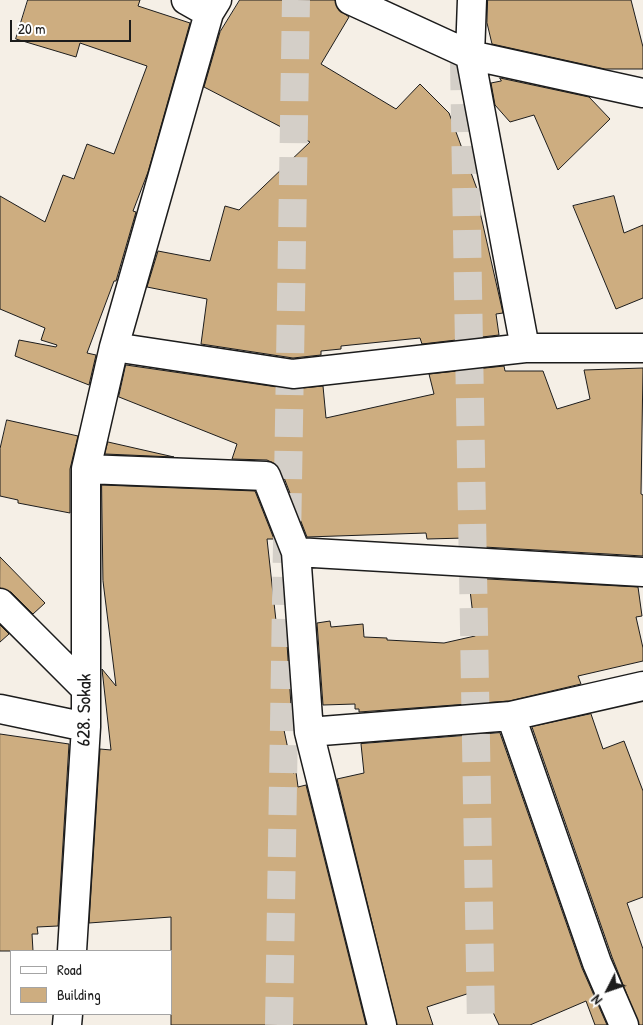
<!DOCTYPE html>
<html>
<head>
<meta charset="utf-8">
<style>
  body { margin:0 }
  #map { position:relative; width:643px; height:1025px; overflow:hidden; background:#f5efe6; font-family:"Patrick Hand",sans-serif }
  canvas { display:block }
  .legend { position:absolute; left:10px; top:950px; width:162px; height:65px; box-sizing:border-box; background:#fff; border:1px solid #a4a4a4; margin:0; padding:6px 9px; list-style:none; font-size:15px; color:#1c1c1c }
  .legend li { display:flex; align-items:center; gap:10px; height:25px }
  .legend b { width:25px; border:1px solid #a4a4a4 }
  .north { position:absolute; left:583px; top:965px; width:50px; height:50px; -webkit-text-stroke:4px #fff; paint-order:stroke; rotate:229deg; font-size:14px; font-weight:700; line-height:20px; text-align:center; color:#1c1c1c }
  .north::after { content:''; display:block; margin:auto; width:18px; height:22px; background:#1c1c1c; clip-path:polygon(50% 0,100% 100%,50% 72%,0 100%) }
  .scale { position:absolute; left:10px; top:20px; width:121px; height:22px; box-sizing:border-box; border:2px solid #1c1c1c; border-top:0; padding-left:6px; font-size:15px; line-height:18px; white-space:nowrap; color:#1c1c1c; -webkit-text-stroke:4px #fff; paint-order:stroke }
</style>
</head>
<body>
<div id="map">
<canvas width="643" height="1025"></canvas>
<ul class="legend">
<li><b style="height:6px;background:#fff"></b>Road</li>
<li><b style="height:14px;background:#cdad80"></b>Building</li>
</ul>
<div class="north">N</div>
<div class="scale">20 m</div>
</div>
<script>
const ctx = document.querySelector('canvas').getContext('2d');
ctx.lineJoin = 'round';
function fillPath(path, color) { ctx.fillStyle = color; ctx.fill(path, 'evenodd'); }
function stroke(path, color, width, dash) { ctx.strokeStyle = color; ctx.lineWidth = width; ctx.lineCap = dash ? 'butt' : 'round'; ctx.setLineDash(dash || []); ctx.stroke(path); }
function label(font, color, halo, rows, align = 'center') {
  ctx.font = font + ' "Patrick Hand",sans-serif'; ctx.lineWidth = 5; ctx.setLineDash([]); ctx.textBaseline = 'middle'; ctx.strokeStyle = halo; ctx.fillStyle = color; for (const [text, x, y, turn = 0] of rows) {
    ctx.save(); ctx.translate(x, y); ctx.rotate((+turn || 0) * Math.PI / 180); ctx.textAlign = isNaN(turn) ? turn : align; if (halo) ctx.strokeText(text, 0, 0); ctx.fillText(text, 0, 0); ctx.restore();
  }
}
const building = new Path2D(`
  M28,0H140L138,6L190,23L148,172L133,211L136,212L116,281H114L87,353L96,355L89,385L15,356L19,340L56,347L57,345L41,340L45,328L0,309V196L45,222L63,175L74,179L87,144L114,154L147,66L80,43L76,57L16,39Z
  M240,0H335L338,9L349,17L321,64L396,109L420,84L449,113L477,189L475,190L503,313L496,314L499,335L422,344L420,338L341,346V349L321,351V355L293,358L201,344L207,299L147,287L158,251L210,261L225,206L239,210L310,142L204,87L220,32Z
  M488,0H631L643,47V69H605L492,44L487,23Z
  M500,78L589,97L610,119L558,170L534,115L510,122L495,105L491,83L501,81Z
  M614,196L624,233L643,225V298L616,309L573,206Z
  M126,365L291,389L323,386L326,418L434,394L429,374L504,366L505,371H543L557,409L590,399L584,370L643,368L641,494L643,495V556L466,546L465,538L427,539L426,533L307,537L281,470L275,464L267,460L232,459L237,444L119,397Z
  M7,420L78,436L70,469V513L18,503V500L0,496V449Z
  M108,442L174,457L105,454Z
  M102,485L255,491L274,539H267L277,630L286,628L291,706H284V710L280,711L293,773L296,772L298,787L306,785L366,1025H171V917L89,923L100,749L111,750L102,669L116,686L103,581Z
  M0,557L45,603L33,614L11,592L0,588Z
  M469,578L638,587L642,616L636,617L643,648V661L578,676L581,684L509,701L359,712V709H355V704L323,705L317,623L330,621L331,627L363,624L364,637L387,638V640L444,643L475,636Z
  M0,625L9,634L0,642Z
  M591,714L603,749L624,741L643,791V897L627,903L643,949V1025H639L612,957L532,727Z
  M500,733L582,968L607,1025H595L586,1001L530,1025H499L482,989L427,1007L433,1025H397L337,779L364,773L361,744Z
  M0,734L69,744L58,926L37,927L38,934H32L33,951H0Z`);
fillPath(building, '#cdad80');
stroke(building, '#1c1c1c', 1);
stroke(new Path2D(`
  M464,62L481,1025
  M279,1025L296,0`), '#d4cfc8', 28, [28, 14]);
const minor = new Path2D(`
  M186,0L209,13
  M350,0L470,55L643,93
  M472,0L470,55L525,348H643
  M114,347L293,374L525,348
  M86,469L266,476L296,552L309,732L382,1025
  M296,552L643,572
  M0,603L86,689
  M0,709L86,727
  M511,716L643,686
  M309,732L511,716L597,963L624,1025
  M72,951L86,727V469L114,347L209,13L217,0
  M67,1025L68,1014`);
stroke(minor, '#1c1c1c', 31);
stroke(minor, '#fff', 28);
label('19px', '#1c1c1c', '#fff', [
  ["628. Sokak",85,710,-89]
]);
</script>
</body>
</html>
